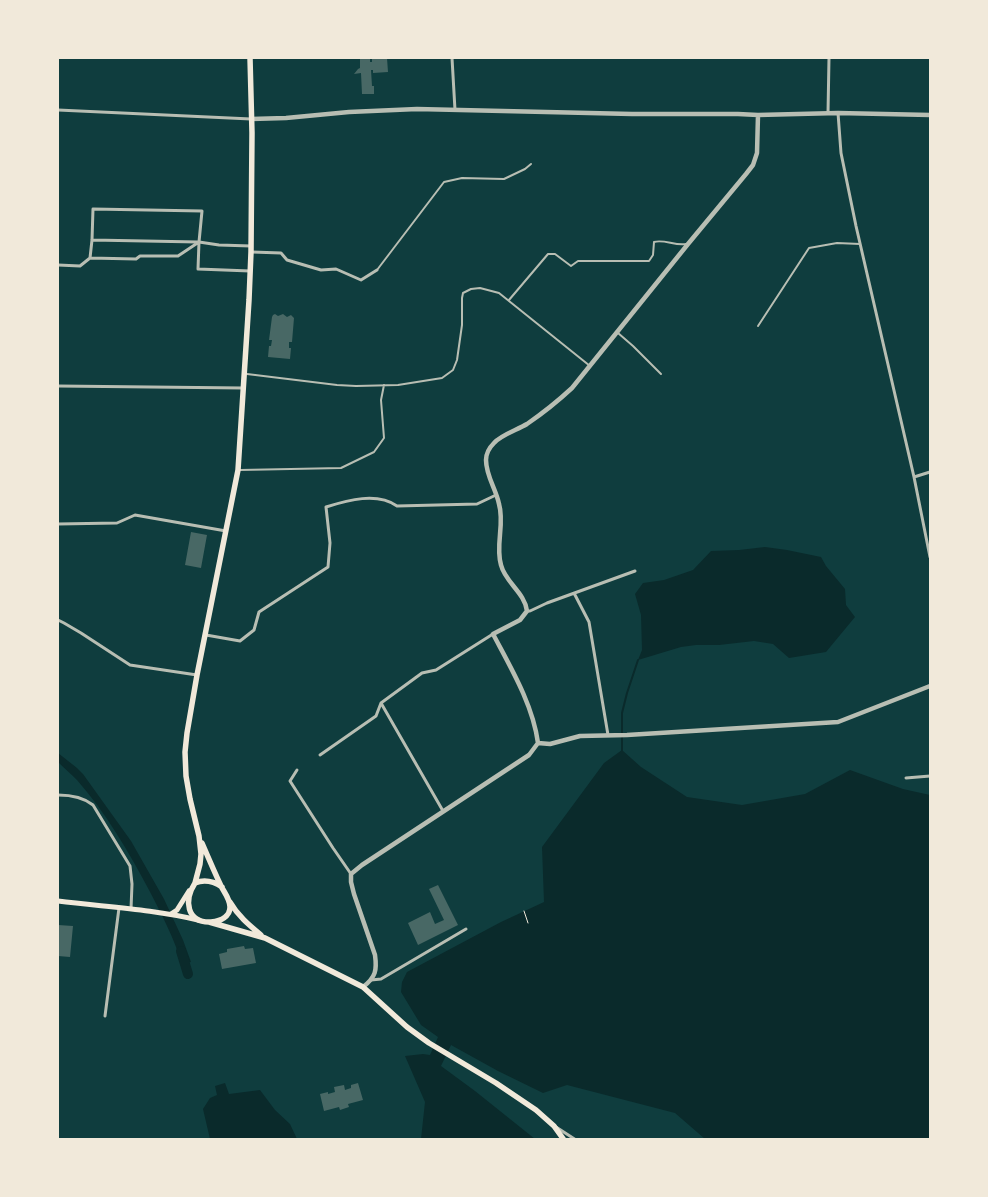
<!DOCTYPE html>
<html>
<head>
<meta charset="utf-8">
<style>
  body { margin:0 }
  #map { position:relative; width:988px; height:1197px; overflow:hidden; background:#0f3d3e; font-family:"Sofia Sans Condensed",sans-serif }
  canvas { display:block }
  .frame { position:absolute; inset:0; border:59px solid #f1e9da; pointer-events:none }
</style>
</head>
<body>
<div id="map">
<canvas width="988" height="1197"></canvas>
<div class="frame"></div>
</div>
<script>
const ctx = document.querySelector('canvas').getContext('2d');
ctx.lineJoin = 'round';
function fillPath(path, color) { ctx.fillStyle = color; ctx.fill(path, 'evenodd'); }
function stroke(path, color, width, dash) { ctx.strokeStyle = color; ctx.lineWidth = width; ctx.lineCap = dash ? 'butt' : 'round'; ctx.setLineDash(dash || []); ctx.stroke(path); }
fillPath(new Path2D(`
  M765,547L787,550L821,557L826,566L845,589L846,605L855,617L826,652L789,658L773,644L754,641L719,645H696L681,647L638,660L642,650L641,615L635,594L643,583L664,580L693,570L711,551L739,550Z
  M622,750L641,767L687,797L742,805L805,794L850,770L903,789L930,795V1139H705L675,1113L567,1085L543,1093L498,1071L451,1045L441,1066L475,1091L535,1139H421L425,1102L405,1056L423,1054L430,1055L438,1037L421,1025L401,992L402,982L407,972L501,922L544,902L542,847L604,763Z
  M58,753L77,768L83,774L131,841L164,899L183,940L191,962L182,964C174,938 162,915 149,890C129,852 106,813 77,780C71,774 64,768 58,762Z
  M225,1083L229,1094L260,1090L275,1110L290,1124L297,1139H210L203,1109L210,1098L217,1095L215,1086Z`), '#0a2a2b');
stroke(new Path2D(`
  M622,750V713L627,693L638,660`), '#0a2a2b', 2);
stroke(new Path2D(`
  M181,951L188,974`), '#0a2a2b', 10);
fillPath(new Path2D(`
  M360,58H370V62H372V58H387L388,72L373,73V70H371L372,86H374V94H362L361,73L354,74L358,69L360,68Z
  M275,314L278,316L283,314L287,317L291,315L294,318L292,342H289V348H291L290,359L268,357L269,346H271L272,340H269L272,317L273,315Z
  M191,532L207,535L201,568L185,565Z
  M438,885L458,925L418,945L408,923L430,912L435,924L444,920L429,889Z
  M58,925L73,926L70,957L58,956Z
  M244,946L245,949L253,948L256,963L222,969L219,954L227,952V949Z
  M358,1083L363,1100L348,1104L349,1107L340,1110L339,1107L324,1111L320,1094L328,1092V1094L335,1092L334,1087L344,1085L345,1090L351,1088V1085Z`), '#486865');
stroke(new Path2D(`
  M524,911L528,923`), '#f1e9da', 1);
stroke(new Path2D(`
  M377,270L444,182L462,178L504,179L525,169L531,164
  M509,300L548,254H555L571,266L578,261H649L653,255L654,242C664,239 675,246 686,244
  M758,326L809,248L837,243L860,244
  M618,333L633,346L661,374
  M247,374L337,385L356,386L398,385L442,378L453,370L457,360L462,325V298L463,293L471,289L480,288L499,293L590,366
  M240,470L341,468L374,452L384,438L381,400L384,385
  M58,969V967`), '#b8beb3', 2);
stroke(new Path2D(`
  M452,58L455,110
  M58,110L251,119
  M828,113L829,58
  M838,113L841,153L856,226L914,477L930,557
  M92,240L198,242
  M252,252L281,253L287,260L321,270L336,269L361,280L377,270
  M90,258L92,240L93,209L202,211L199,242L219,245L251,246
  M58,265L80,266L90,258L136,259L140,256H178L199,242L198,269L250,271
  M58,386L243,388
  M914,477L930,472
  M58,524L117,523L135,515L226,531
  M574,593L589,622L608,735
  M527,611H530L547,603L635,571
  M58,620L64,623L81,633L130,665L197,675
  M206,635L240,641L254,630L259,612L328,567L330,543L326,507C348,500 377,492 397,506L477,504L496,495
  M381,703L443,811
  M320,755L376,716L381,703L422,673L436,670L493,634
  M297,770L290,781L333,848L351,874
  M906,778L930,776
  M58,795C71,795 83,797 93,805L130,866L132,884L131,909
  M371,980L381,979L466,929
  M105,1016L119,908
  M556,1127L576,1140`), '#b8beb3', 3);
stroke(new Path2D(`
  M251,119L286,118L349,112L417,109L632,114H738L758,115L838,113L930,115
  M538,743C533,705 511,668 493,634L520,620L527,611C525,593 505,582 501,565C495,545 505,524 499,504C496,489 486,476 486,460C486,453 489,448 494,443C501,435 517,430 527,424C543,413 558,401 572,388L688,244L746,174L753,165L757,153L758,115
  M538,743L550,744L580,736L627,735L838,722L930,686
  M363,987C376,977 377,970 375,955L354,894L351,882V874L362,865L529,755L538,743`), '#b8beb3', 4.5);
stroke(new Path2D(`
  M58,901C105,907 152,909 198,920
  M171,914L177,910L189,891`), '#f1e9da', 5);
stroke(new Path2D(`
  M202,843C208,857 214,871 221,886C224,892 230,899 230,907C230,917 220,921 211,922C186,923 184,900 195,883C205,879 213,881 222,887
  M195,883L200,864L201,854L199,836L190,799L186,776L185,752L187,733L197,675L238,470L249,300L251,252L252,133L250,58
  M230,902C238,916 249,925 261,935
  M209,922L265,938L363,987L407,1027L429,1043L496,1083L536,1110L554,1126L564,1140`), '#f1e9da', 5.5);
</script>
</body>
</html>
